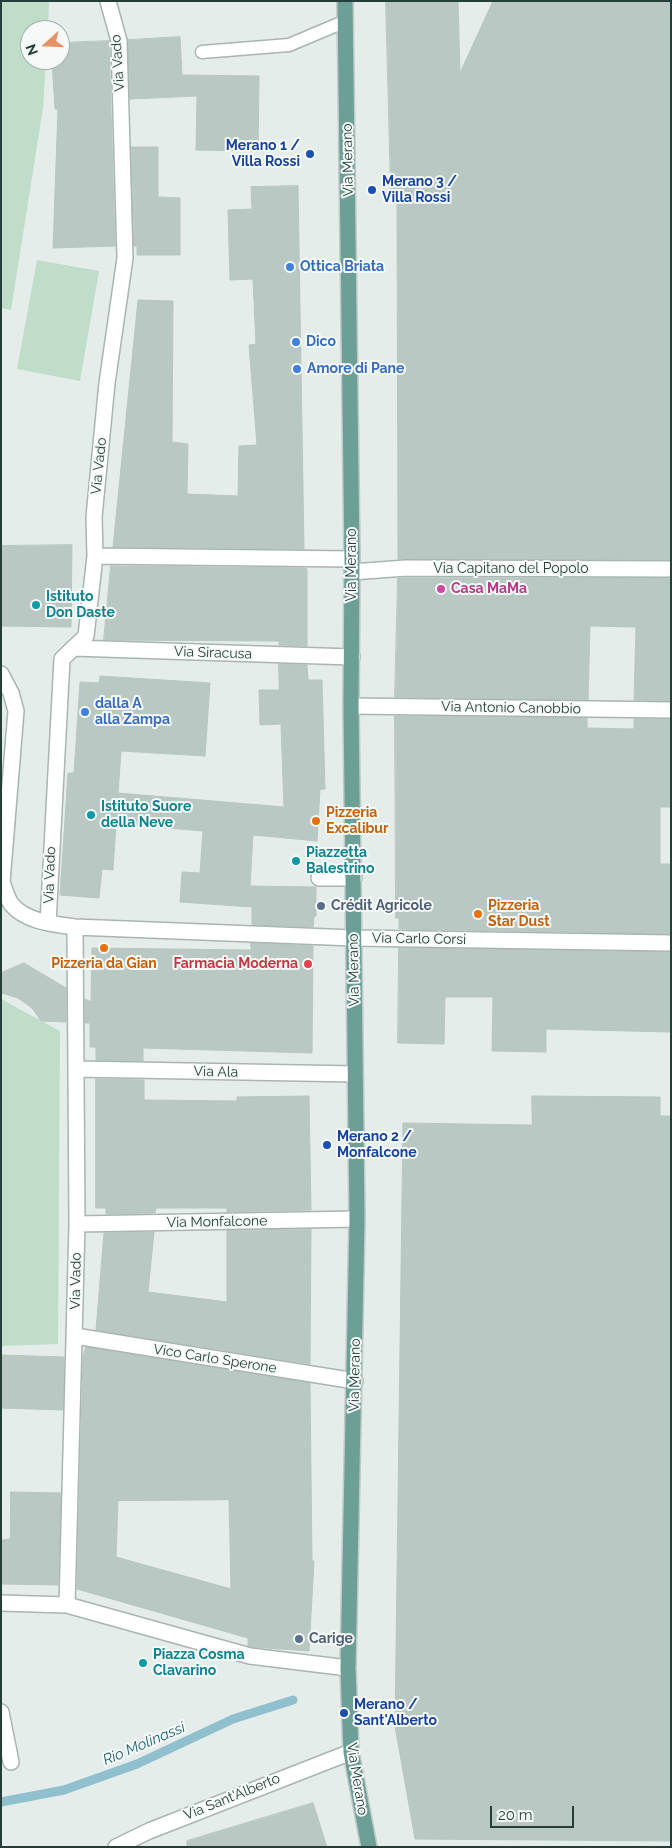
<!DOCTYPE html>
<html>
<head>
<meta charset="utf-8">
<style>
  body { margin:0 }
  #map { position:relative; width:672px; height:1848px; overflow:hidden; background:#e5edea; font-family:Raleway,sans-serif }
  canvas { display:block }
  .frame { position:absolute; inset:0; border:2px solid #253e39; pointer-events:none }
  .north { position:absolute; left:20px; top:20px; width:50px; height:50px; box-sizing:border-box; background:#f5faf8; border:1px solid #a2afac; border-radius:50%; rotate:250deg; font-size:14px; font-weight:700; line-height:20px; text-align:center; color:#253e39 }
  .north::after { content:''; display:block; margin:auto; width:18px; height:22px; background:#e99166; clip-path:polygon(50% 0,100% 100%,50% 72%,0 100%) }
  .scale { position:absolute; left:490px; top:1806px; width:84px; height:22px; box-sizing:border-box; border:2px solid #253e39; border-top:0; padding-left:6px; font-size:15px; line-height:18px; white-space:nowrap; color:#253e39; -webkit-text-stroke:4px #f5faf8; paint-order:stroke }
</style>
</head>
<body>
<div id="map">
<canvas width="672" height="1848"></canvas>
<div class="frame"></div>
<div class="north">N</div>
<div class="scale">20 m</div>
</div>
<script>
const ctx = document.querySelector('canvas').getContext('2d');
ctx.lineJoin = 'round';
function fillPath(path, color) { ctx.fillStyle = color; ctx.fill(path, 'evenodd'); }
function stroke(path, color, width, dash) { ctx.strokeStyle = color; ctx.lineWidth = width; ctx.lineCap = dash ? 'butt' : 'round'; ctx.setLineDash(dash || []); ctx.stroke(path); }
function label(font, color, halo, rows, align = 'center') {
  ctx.font = font + ' Raleway,sans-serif'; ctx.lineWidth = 4; ctx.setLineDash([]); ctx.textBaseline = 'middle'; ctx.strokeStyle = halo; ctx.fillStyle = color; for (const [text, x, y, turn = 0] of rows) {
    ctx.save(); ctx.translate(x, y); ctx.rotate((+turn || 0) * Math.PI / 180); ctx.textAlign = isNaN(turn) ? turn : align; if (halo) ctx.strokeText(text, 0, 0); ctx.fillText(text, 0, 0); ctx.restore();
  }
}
fillPath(new Path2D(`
  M1,1H49L48,30H30V60H46L43,108L11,310L1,308Z
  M37,260L99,271L80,381L17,369Z
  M1,999L60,1031L58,1344L1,1346Z`), '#bfddc9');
stroke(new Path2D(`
  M1,1802L64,1790L137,1764L233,1719L293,1700`), '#90c0ce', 9);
const building = new Path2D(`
  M386,1H458L460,73L493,1H671V560L398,559L397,190H391Z
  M180,37L182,75L259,76L258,151L196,150L197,96L130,99L128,40Z
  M109,41L115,246L53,248L58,109H55L52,60H60V43Z
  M131,147H158V197L180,198V255H137V246H134Z
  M298,186L304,549L113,547L138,300L173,301L172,442L188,444L187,494L238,496L239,446L257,445L249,345L256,344L253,279L230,280L228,210L252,209L251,187Z
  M72,545L71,627L1,626V546Z
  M111,566L304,568L307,569V646L279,645V641L104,640Z
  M398,578H671V701L634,700L636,627L590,626L588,700L395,697Z
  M279,664L307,665L308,680H322L325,789H320L317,841L253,835L250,886L316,887V916H314L313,927L252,925V907L180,902L182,872L200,873L203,831L116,824L113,870L102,869L99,898L60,895L68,773H74L80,682L99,683L100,676L210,683L205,756L121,751L118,793L284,807L281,724L260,725L259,690H279Z
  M395,716L587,718V728L634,729V719H671V807H660V864H671V934L399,929V918H396Z
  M251,943L313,946L312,1053L143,1048V1061L96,1060V1047H90V1023H85V999L91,1002L92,948L251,950Z
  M399,948L671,952V1032L546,1029V1052L492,1051L493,997H445L444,1044L398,1043Z
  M24,963L66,988V1022L41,1021L32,1008L18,998L1,993V973Z
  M96,1079L144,1080V1100L237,1101V1097L309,1096L311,1210L227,1212V1208H156L155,1213L106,1214V1208H96Z
  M532,1096L660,1097V1116H671V1841L415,1839L395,1726L403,1123L532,1125Z
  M311,1229L310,1364L96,1330L104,1233L154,1232L148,1292L227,1302V1231Z
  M86,1347L310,1383L312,1561H314L309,1651L252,1647L248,1646V1638L77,1589L83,1357ZM229,1500L231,1589L116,1557L118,1501Z
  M1,1355L64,1357L63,1410L1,1408Z
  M11,1492L61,1493L58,1585L1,1584V1540L10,1539Z
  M313,1803L327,1847H187V1841Z`);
fillPath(building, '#bac8c3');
stroke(building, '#b7c6c1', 1);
const lane = new Path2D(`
  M202,52L289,45L346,21`);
const street = new Path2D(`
  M95,556L352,559
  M352,572L406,568L671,569
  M73,648L352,657
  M1,674L11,693L16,711L2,882C5,889 7,899 12,905C27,922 53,924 75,927L354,938L671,943
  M351,706L671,710
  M319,878H354
  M48,923L62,659L86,636L95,556L94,517L107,383L125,258L119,41L108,1
  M76,1069L355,1074
  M77,1224L357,1219
  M75,1336L355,1381
  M1,1603L67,1605L250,1656L348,1668
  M67,1605L77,1224L75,927
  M1,1712L11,1762
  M116,1847L149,1831L351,1752`);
const primary = new Path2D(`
  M345,1L352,559L351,706L357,1219L348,1668L351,1752L369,1847`);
stroke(lane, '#a8b5b1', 15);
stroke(street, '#a8b5b1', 18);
stroke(primary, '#c2c9c8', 18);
stroke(lane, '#fff', 12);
stroke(street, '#fff', 15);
stroke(primary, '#6ca096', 15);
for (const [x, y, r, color] of [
  [310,154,5,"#1a4fb4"],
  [372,190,5,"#1a4fb4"],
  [290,267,5,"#3f7fe0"],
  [296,342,5,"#3f7fe0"],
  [297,369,5,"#3f7fe0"],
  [441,589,5,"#d1479c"],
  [36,605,5,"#0f9aa8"],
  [85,712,5,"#3f7fe0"],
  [91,815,5,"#0f9aa8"],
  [316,821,5,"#e8710a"],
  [296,861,5,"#0f9aa8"],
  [321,906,5,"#5c6f8a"],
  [478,914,5,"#e8710a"],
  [104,948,5,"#e8710a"],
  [308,964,5,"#e0444e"],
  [327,1145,5,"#1a4fb4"],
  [299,1639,5,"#5c6f8a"],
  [143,1663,5,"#0f9aa8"],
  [344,1713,5,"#1a4fb4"]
]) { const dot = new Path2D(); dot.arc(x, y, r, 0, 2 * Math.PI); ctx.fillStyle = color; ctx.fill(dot); stroke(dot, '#f5faf8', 2); }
label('14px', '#253e39', '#f5faf8', [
  ["Via Vado",118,63,-94],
  ["Via Merano",348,160,-91],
  ["Via Vado",99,466,-84],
  ["Via Merano",352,565,-90],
  ["Via Capitano del Popolo",511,569],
  ["Via Siracusa",213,653,2],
  ["Via Antonio Canobbio",511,708,1],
  ["Via Vado",50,875,-88],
  ["Via Carlo Corsi",419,939,1],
  ["Via Merano",354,970,-91],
  ["Via Ala",216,1072,1],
  ["Via Monfalcone",217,1222,-1],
  ["Via Vado",76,1281,-89],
  ["Vico Carlo Sperone",215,1359,9],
  ["Via Merano",355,1375,-89],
  ["Via Merano",357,1779,81],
  ["Via Sant'Alberto",232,1797,-22]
]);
label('bold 14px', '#164399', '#f5faf8', [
  ["Merano 1 /",300,146,"right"],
  ["Villa Rossi",300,162,"right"],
  ["Merano 3 /",382,182],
  ["Villa Rossi",382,198],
  ["Merano 2 /",337,1137],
  ["Monfalcone",337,1153],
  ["Merano /",354,1705],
  ["Sant'Alberto",354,1721]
], 'left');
label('bold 14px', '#366cbe', '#f5faf8', [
  ["Ottica Briata",300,267],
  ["Dico",306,342],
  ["Amore di Pane",307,369],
  ["dalla A",95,704],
  ["alla Zampa",95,720]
], 'left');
label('bold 14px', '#b23c85', '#f5faf8', [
  ["Casa MaMa",451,589]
], 'left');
label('bold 14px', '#0d838f', '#f5faf8', [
  ["Istituto",46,597],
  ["Don Daste",46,613],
  ["Istituto Suore",101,807],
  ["della Neve",101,823],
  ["Piazzetta",306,853],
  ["Balestrino",306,869],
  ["Piazza Cosma",153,1655],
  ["Clavarino",153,1671]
], 'left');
label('bold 14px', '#c56008', '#f5faf8', [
  ["Pizzeria",326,813],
  ["Excalibur",326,829],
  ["Pizzeria",488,906],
  ["Star Dust",488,922],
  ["Pizzeria da Gian",104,964,"center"]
], 'left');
label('bold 14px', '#4e5e75', '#f5faf8', [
  ["Crédit Agricole",331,906],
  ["Carige",309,1639]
], 'left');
label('bold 14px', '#be3a42', '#f5faf8', [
  ["Farmacia Moderna",298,964]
], 'right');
label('italic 15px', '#226277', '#f5faf8', [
  ["Rio Molinassi",144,1744,-23]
]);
</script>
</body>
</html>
